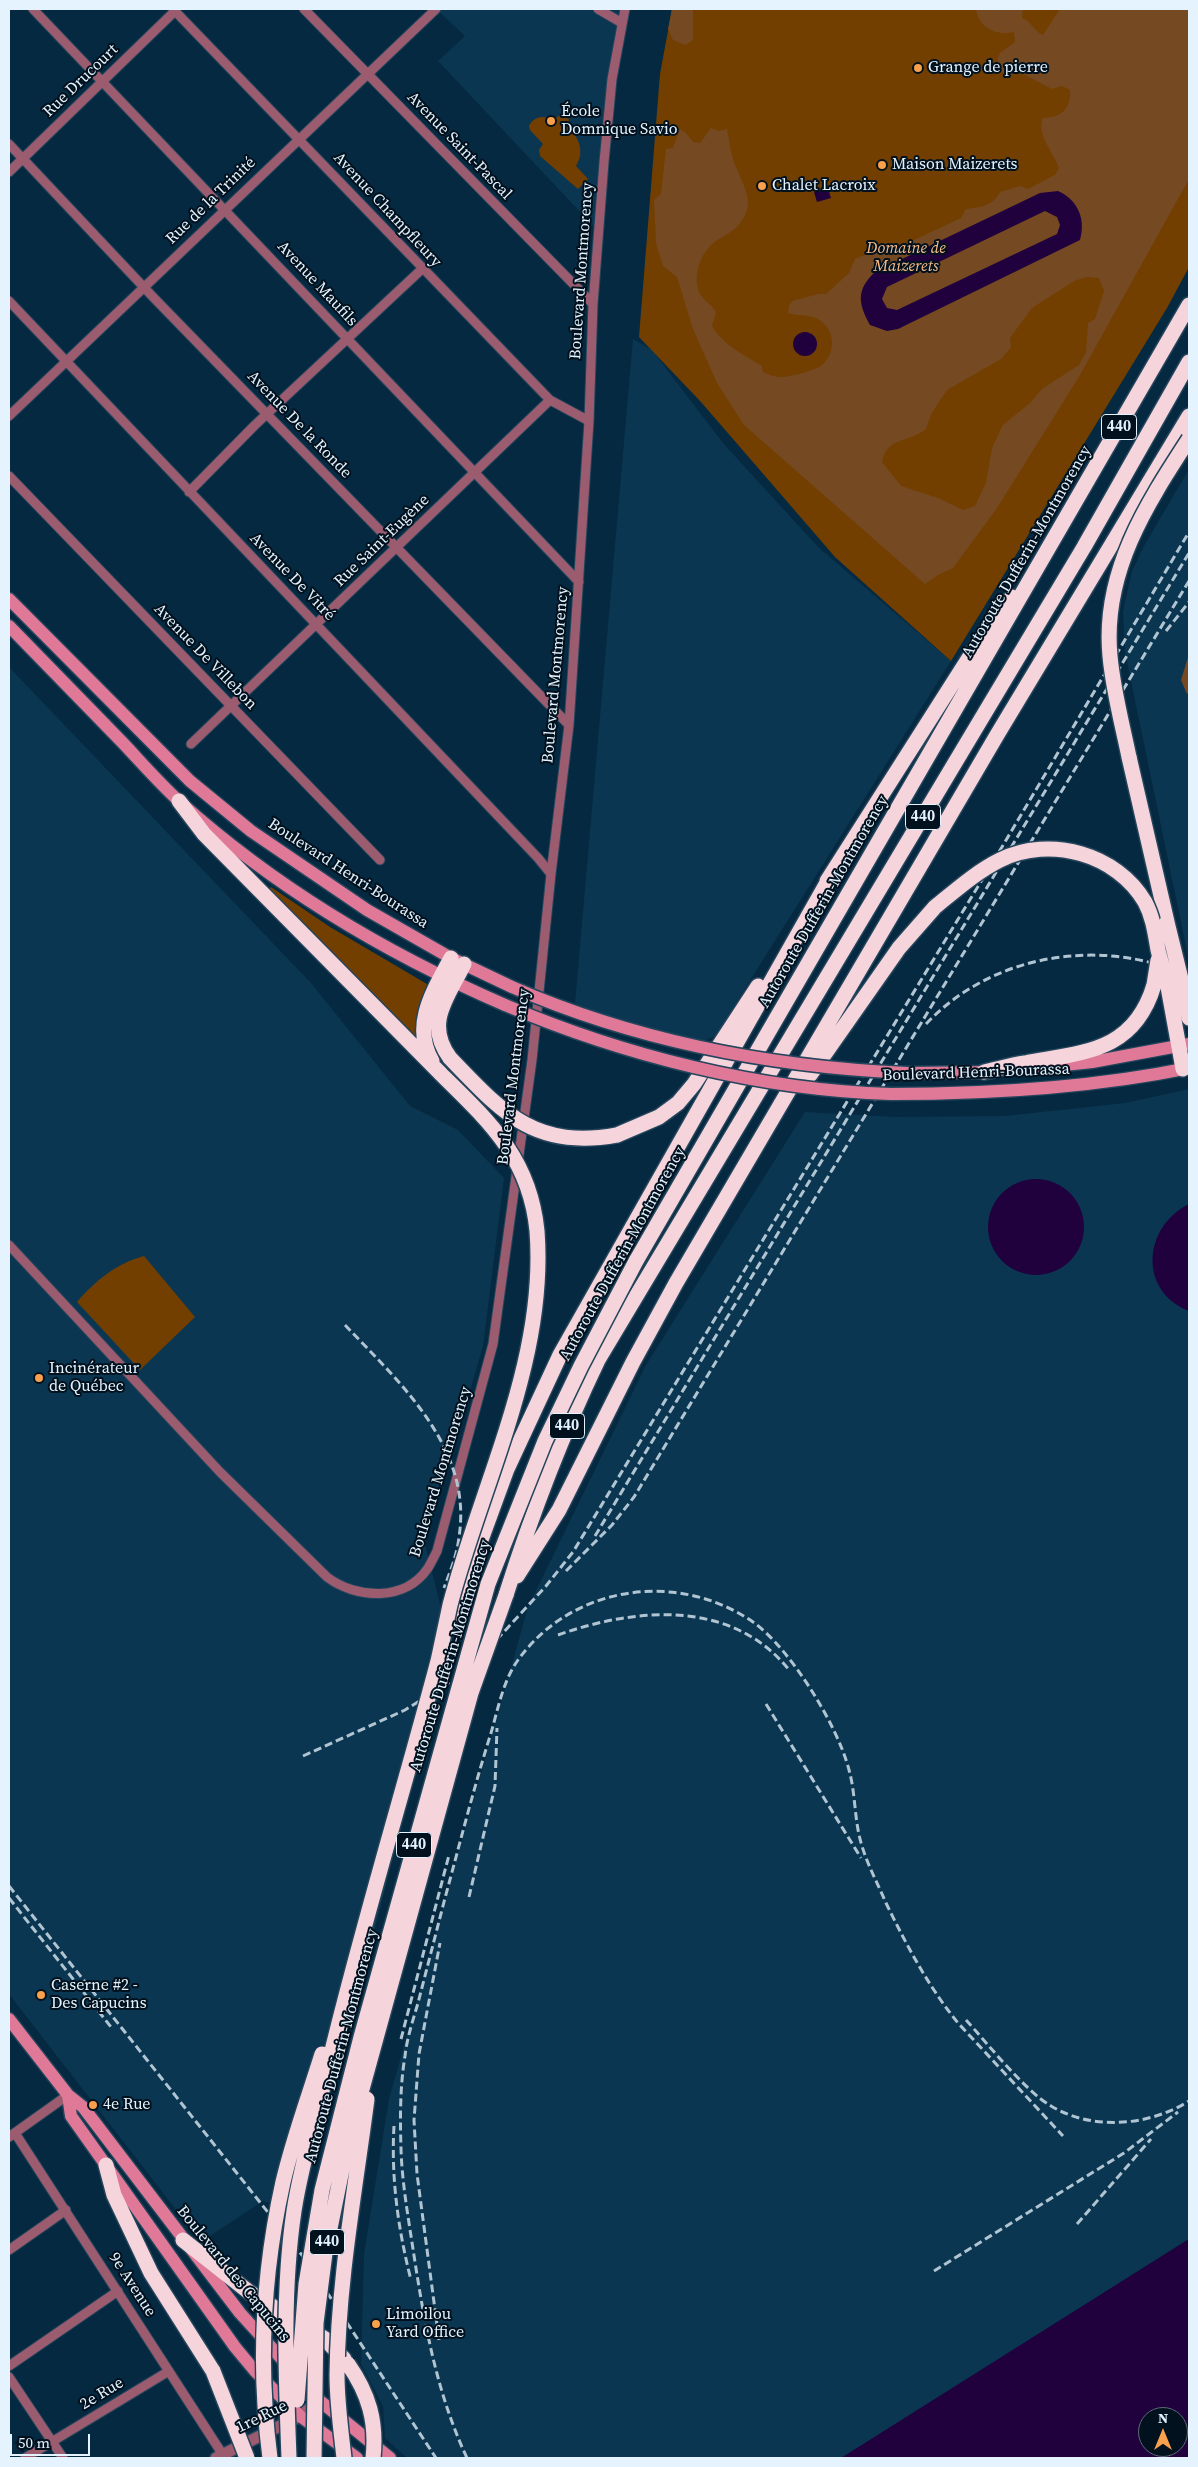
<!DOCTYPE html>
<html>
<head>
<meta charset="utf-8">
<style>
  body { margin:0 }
  #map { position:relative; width:1198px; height:2467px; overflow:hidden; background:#052940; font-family:"Source Serif 4",serif }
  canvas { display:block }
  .frame { position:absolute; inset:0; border:10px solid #e4f3fe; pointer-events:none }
  .north { position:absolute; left:1138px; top:2407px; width:50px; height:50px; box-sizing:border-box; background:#01111e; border:1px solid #5c6b78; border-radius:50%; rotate:0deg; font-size:14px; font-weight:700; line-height:20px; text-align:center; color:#e4f3fe }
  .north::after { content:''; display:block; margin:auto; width:18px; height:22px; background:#f8a04c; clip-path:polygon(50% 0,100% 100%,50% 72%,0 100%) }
  .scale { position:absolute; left:10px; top:2434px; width:80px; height:22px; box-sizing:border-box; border:2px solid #e4f3fe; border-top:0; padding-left:6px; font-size:15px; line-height:18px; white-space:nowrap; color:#e4f3fe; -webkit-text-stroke:4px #01111e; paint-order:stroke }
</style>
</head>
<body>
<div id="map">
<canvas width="1198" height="2467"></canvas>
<div class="frame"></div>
<div class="north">N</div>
<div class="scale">50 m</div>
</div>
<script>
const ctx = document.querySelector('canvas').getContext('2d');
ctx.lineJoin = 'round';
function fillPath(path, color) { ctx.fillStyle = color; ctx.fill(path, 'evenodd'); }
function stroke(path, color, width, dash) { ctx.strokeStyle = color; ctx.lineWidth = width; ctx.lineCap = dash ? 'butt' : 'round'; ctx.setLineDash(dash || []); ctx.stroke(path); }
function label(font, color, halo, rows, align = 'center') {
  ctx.font = font + ' "Source Serif 4",serif'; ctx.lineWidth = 4; ctx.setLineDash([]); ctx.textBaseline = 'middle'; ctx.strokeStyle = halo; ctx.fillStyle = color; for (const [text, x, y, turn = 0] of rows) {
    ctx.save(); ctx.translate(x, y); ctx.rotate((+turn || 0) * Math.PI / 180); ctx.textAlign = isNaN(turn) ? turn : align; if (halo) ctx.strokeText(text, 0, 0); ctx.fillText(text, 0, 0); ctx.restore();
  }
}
fillPath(new Path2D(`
  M436,9H625L622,23L599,232L438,61L465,36Z
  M633,339L652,350L723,443L818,547L951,661L715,1036L697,1044L591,1014L575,1003Z
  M1189,469V961L1125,652L1123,611L1132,571L1144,546Z
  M9,667L311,983L410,1106L458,1130L504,1178L483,1346L425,1544L449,1640L367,1959L295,2209L263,2201L201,2242L9,1994Z
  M1189,1089V2239L842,2458H407L385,2438L383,2406L361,2364L364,2254L389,2099L528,1607L646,1365L805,1112L895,1117L1005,1116L1125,1103Z`), '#0a3651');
fillPath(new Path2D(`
  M672,9H1189V267L1167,308L951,661L835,557L701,402L639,337L660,74Z
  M560,115L569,119L568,127C579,137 585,152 576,166L588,179L578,189L540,156L539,150L543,144L530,130L529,126C534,116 544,115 553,120Z
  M271,887L330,927L427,984L420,1041L415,1044L267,892Z
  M144,1256L195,1317L140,1370L77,1302C95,1281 117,1263 144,1256Z`), '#723f00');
fillPath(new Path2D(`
  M672,9H693V40L685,45L673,40L668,29Z
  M976,9H1023L1022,18C1032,21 1033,31 1043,35L1060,9H1189V179L1080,375L997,508L953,568L938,575L925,584L744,425L717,383L693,329L677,277L663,266L656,243L654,200L661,194L666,149L673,148L680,129L686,133L693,142L700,143L711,128L719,131L727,129C729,139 730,149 733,159C737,173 752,195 747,210C742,226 731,232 719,239C703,248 693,271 698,289C701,300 711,303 716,312L712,326C724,346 743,354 762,366L763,372C769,375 775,377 782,377C790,377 816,370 822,365C837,352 835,329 818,319C809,314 798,316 788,313L789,305L794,300C805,299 817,292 826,294L849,273L855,259L867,254H872L871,245L874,243L879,247L883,243L887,244L890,249H895L961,218L966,209C981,207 993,206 1000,192L1020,186L1028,189L1055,175L1059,168C1053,152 1036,133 1043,118C1062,117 1071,109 1070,90L1062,86L1052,89L1021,73L1009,75L1002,72L997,60L1000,53L1015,42L1014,32C996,36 979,28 976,9ZM1087,277L1099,278L1104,291L1095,319L1088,323L1086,352L1079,365L1042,389L1030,403L1003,425L992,448L986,483L975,506L963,510L938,498L901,486L882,462C888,436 906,444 926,429L931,414L947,390L1001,359L1011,347L1010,338L1032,308L1074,281Z
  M1189,654V692L1187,694L1181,680Z`), '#754a22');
fillPath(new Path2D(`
  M828,188L831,198L817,202L814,192Z
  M1058,191C1078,200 1086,219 1080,240L898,329L887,331L870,325C858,303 856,290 875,272L1040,193ZM1045,211L1057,217L1060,225L1057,234L897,310L887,308L882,299L887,287Z
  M793 344a12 12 0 1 1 24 0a12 12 0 1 1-24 0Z
  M988 1227a48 48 0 1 1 96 0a48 48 0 1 1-96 0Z
  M1189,1204V1311C1138,1291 1143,1227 1189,1204Z
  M1189,2239V2458H841ZM1148,2417H1178V2447H1148Z`), '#20003d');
const minor = new Path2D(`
  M33,9L579,582
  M173,9L550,400L589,421
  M304,9L593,304
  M598,9L622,23
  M9,144L154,298L569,725
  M9,172L175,11
  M9,301L538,858L551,874
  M9,416L436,9
  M9,476L380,860
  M189,492L255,425L422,269
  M191,744L550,400
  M9,1245L220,1472L327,1577C356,1599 405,1602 428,1568C431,1563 434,1557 437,1551L493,1344L532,1060L551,874L569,725L589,421L593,304L604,162L612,79L625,9
  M15,2133L223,2455
  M9,2137L68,2095
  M9,2250L66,2210
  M9,2366L118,2291
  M9,2377L63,2458
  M25,2458L169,2371`);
const tertiary = new Path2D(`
  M216,2458L300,2416L319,2401`);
const secondary = new Path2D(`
  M9,599L190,781L251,831L367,910L451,958L512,987
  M9,626C46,664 84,703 122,742C141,762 159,783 180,802C276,888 387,954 505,1005
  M1027,1069L1092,1062L1189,1044
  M907,1073L992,1072
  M891,1094C991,1094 1091,1088 1189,1068
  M9,2019L68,2095L83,2107L240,2313L320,2401L390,2458
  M68,2095L71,2116L235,2347L255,2371L300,2416L357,2458`);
const motorway = new Path2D(`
  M1129,757L1167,922
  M179,801L204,834L441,1074
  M827,881L988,628L1012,597
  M1182,983L1189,1018
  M1168,987L1183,1069
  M450,1058C424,1023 448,997 464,964
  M432,1061C411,1025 434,990 451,958
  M984,1072C998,1069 1011,1065 1025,1063C1084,1052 1134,1052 1154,985
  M810,1075L899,948L935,907
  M617,1135L659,1117L678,1103L694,1084L758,986
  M636,1261L1189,305
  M517,1576L559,1510L633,1362L676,1283L997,735L1189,416
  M506,1595C532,1513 561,1437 598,1360L1084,547L1189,362
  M451,1622L507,1469L560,1355L832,874
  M106,2165L114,2195L151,2273L213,2371
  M183,2240L249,2292L325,2339L344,2359`);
stroke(minor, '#24455b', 11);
stroke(tertiary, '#24455b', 14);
stroke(secondary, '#24455b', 15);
stroke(motorway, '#24455b', 18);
stroke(minor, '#9c5c6f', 9);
stroke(tertiary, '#9c5c6f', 11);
stroke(secondary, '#e07998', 12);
stroke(motorway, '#f5d4dc', 15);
stroke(new Path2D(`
  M1166,631L1189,602
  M926,1024C976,971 1050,948 1122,957C1145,960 1167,967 1189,973
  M345,1325C400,1383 473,1448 459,1537C457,1555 450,1572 444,1588
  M595,1536L1189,553
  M566,1571L612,1525L634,1497L1189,581
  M558,1635C637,1607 733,1599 790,1671
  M766,1704L861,1858
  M303,1756L405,1710L455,1679L490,1647L546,1586L573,1552L999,852L1189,532
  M9,1886L305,2259L436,2458
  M469,1897L495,1786L497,1728
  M9,1898L111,2027
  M966,2020C988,2044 1025,2091 1051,2106C1093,2131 1149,2126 1189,2101
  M401,2039L449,1855
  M394,2126C391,2178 398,2229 411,2280
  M1077,2224L1151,2139
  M934,2271L1124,2153L1178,2112
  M439,2340L417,2174L414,2120L419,2054L440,1943
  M467,2458C436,2392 424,2321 413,2249C408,2216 402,2182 401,2149C400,2118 400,2086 405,2056C407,2038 413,2020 418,2003C427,1968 436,1933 445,1898C460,1843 474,1787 491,1733C498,1709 503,1681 518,1660C572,1585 678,1570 753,1622C790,1648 838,1726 849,1770C856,1795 854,1821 862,1846C868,1866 878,1884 886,1903C907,1946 928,1986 958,2023L1063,2136`), '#b0c4d2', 3, [8, 4]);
const secondaryBridge = new Path2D(`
  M512,987C636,1041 773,1067 907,1073
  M505,1005C625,1056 760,1090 891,1094`);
const motorwayBridge = new Path2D(`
  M1129,757C1122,723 1113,690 1110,656C1102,573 1146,505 1189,439
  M935,907C956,890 976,872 1000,860C1050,835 1117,854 1145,902C1153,917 1155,933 1158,950C1161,962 1165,974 1168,987
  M1167,922L1182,983
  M1154,985L1158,960
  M450,1058C502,1112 534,1150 617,1135
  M348,2364C369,2394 377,2422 373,2458
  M213,2371L247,2458
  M297,2400L306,2284L322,2190L361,2037L488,1584L545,1441L581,1366L636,1261
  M270,2458C258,2366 263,2272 283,2182C293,2139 309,2096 322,2054
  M289,2458C286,2377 282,2292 294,2211C302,2159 319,2106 331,2055C363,1923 403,1793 438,1661C442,1643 446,1623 450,1605C482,1483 547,1360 537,1231C530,1159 490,1122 441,1074
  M314,2458L316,2323L325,2253L348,2140L471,1693L506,1595
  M344,2458C341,2431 337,2402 337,2375C338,2282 355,2191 367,2099`);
stroke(secondaryBridge, '#24455b', 15, []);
stroke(motorwayBridge, '#24455b', 18, []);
stroke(secondaryBridge, '#e07998', 12);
stroke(motorwayBridge, '#f5d4dc', 15);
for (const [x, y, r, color] of [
  [918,68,5,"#f8a04c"],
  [551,121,5,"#f8a04c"],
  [882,165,5,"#f8a04c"],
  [762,186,5,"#f8a04c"],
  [39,1378,5,"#f8a04c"],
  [41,1995,5,"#f8a04c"],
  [93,2105,5,"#f8a04c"],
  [376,2324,5,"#f8a04c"]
]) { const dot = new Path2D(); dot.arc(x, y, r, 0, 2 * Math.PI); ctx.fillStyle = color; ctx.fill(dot); stroke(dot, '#01111e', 2); }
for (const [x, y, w] of [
  [1119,427,35],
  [923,817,35],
  [567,1426,35],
  [414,1845,35],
  [327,2242,35]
]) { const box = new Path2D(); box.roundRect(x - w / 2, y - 12.5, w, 25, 4); ctx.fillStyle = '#01111e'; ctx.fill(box); stroke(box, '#e4f3fe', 1); }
label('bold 15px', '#e4f3fe', null, [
  ["440",1119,427],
  ["440",923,817],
  ["440",567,1426],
  ["440",414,1845],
  ["440",327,2242]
]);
label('16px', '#e4f3fe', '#01111e', [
  ["Grange de pierre",928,68],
  ["École",561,112],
  ["Domnique Savio",561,130],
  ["Maison Maizerets",892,165],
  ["Chalet Lacroix",772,186],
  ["Incinérateur",49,1369],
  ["de Québec",49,1387],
  ["Caserne #2 -",51,1986],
  ["Des Capucins",51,2004],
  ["4e Rue",103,2105],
  ["Limoilou",386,2315],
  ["Yard Office",386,2333]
], 'left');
label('16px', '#e4f3fe', '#01111e', [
  ["Rue Drucourt",81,81,-44],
  ["Avenue Saint-Pascal",459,146,46],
  ["Rue de la Trinité",211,201,-44],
  ["Avenue Champfleury",387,210,47],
  ["Boulevard Montmorency",582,271,-86],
  ["Avenue Maufils",317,284,47],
  ["Avenue De la Ronde",299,425,46],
  ["Rue Saint-Eugène",382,541,-44],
  ["Autoroute Dufferin-Montmorency",1027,552,-60],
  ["Avenue De Vitré",292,577,46],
  ["Avenue De Villebon",205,657,46],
  ["Boulevard Montmorency",556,675,-85],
  ["Boulevard Henri-Bourassa",348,874,33],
  ["Autoroute Dufferin-Montmorency",824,902,-60],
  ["Boulevard Henri-Bourassa",976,1073,-2],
  ["Boulevard Montmorency",514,1077,-83],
  ["Autoroute Dufferin-Montmorency",623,1254,-61],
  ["Boulevard Montmorency",441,1472,-73],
  ["Autoroute Dufferin-Montmorency",451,1656,-73],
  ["Autoroute Dufferin-Montmorency",342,2046,-75],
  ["Boulevard des Capucins",233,2274,51],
  ["9e Avenue",132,2285,57],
  ["2e Rue",102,2394,-31],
  ["1re Rue",262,2417,-26]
]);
label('italic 16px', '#fabd89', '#01111e', [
  ["Domaine de",906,249],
  ["Maizerets",906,267]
]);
</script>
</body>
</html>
